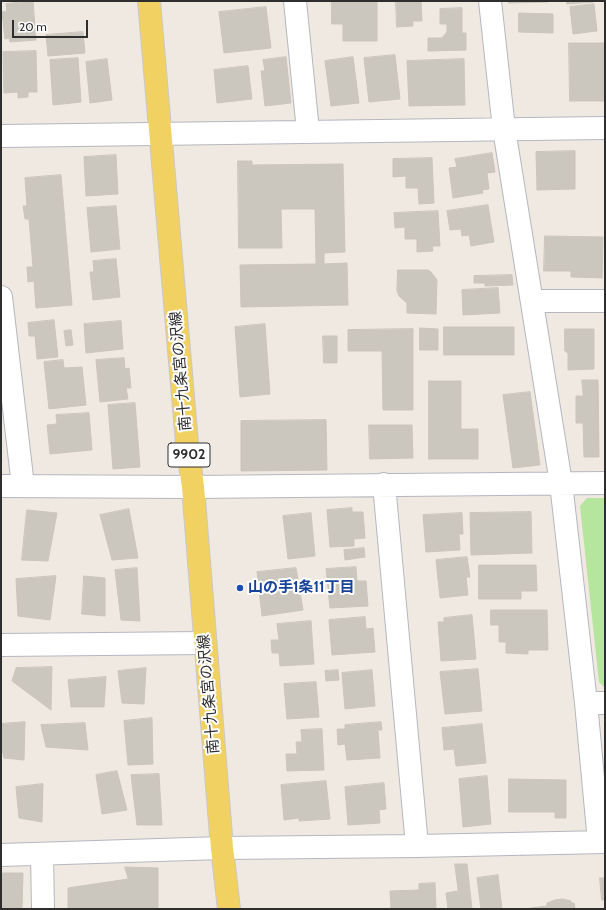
<!DOCTYPE html>
<html>
<head>
<meta charset="utf-8">
<style>
  body { margin:0 }
  #map { position:relative; width:606px; height:910px; overflow:hidden; background:#efe9e1; font-family:Cabin,sans-serif }
  canvas { display:block }
  .frame { position:absolute; inset:0; border:2px solid #2e2e2e; pointer-events:none }
  .scale { position:absolute; left:12px; top:20px; width:76px; height:18px; box-sizing:border-box; border:2px solid #2e2e2e; border-top:0; padding-left:5px; font-size:12px; line-height:14px; white-space:nowrap; color:#2e2e2e; -webkit-text-stroke:3px #fff; paint-order:stroke }
</style>
</head>
<body>
<div id="map">
<canvas width="606" height="910"></canvas>
<div class="frame"></div>
<div class="scale">20 m</div>
</div>
<script>
const ctx = document.querySelector('canvas').getContext('2d');
ctx.lineJoin = 'round';
function fillPath(path, color) { ctx.fillStyle = color; ctx.fill(path, 'evenodd'); }
function stroke(path, color, width, dash) { ctx.strokeStyle = color; ctx.lineWidth = width; ctx.lineCap = dash ? 'butt' : 'round'; ctx.setLineDash(dash || []); ctx.stroke(path); }
function label(font, color, halo, rows, align = 'center') {
  ctx.font = font + ' Cabin,"Noto Sans JP",sans-serif'; ctx.lineWidth = 4; ctx.setLineDash([]); ctx.textBaseline = 'middle'; ctx.strokeStyle = halo; ctx.fillStyle = color; for (const [text, x, y, turn = 0] of rows) {
    ctx.save(); ctx.translate(x, y); ctx.rotate((+turn || 0) * Math.PI / 180); ctx.textAlign = isNaN(turn) ? turn : align; if (halo) ctx.strokeText(text, 0, 0); ctx.fillText(text, 0, 0); ctx.restore();
  }
}
fillPath(new Path2D(`
  M587,498H605V688L599,682L580,506Z`), '#b6e59e');
const building = new Path2D(`
  M33,1L36,40L10,42L9,38L5,39L2,12L7,11L6,4Z
  M396,1H421L422,21H413V26L397,27Z
  M509,1H548V2L509,3Z
  M567,1H593V2L567,4Z
  M332,2H377V41H343V24H332Z
  M594,4L597,31L573,34L570,7Z
  M266,7L271,48L224,53L219,12Z
  M462,8V33H466V50L428,51V38H442L447,32V24H440V9Z
  M519,13L553,14V33L519,32Z
  M83,32L85,53L48,56L46,35Z
  M569,43H605V101H570Z
  M36,51L37,92H28V97L18,98V92L4,93L3,52Z
  M395,55L400,99L369,102L364,58Z
  M286,57L291,103L265,106L261,71H265L263,60Z
  M353,57L359,103L331,106L325,61Z
  M78,58L81,102L53,105L50,60Z
  M107,59L112,100L90,103L86,62Z
  M464,59L465,105L409,106L407,61Z
  M248,66L252,99L217,103L214,70Z
  M575,151V189L537,190L536,152Z
  M492,153L495,172L487,173L489,189L482,190L483,193L453,198L449,168L457,167L455,159Z
  M116,155L118,194L86,196L84,157Z
  M432,158L434,203L419,204L418,188H406V176L393,177V159Z
  M238,161H252V165L343,164L345,252L324,253V264L347,263L348,305L241,307L240,265L316,264L315,209H281L282,248H239Z
  M61,175L72,305L36,308L34,281L28,282L27,267H33L29,219H25L23,206H27L25,178Z
  M488,205L494,242L471,246L469,235L462,236L461,229L450,230L447,211Z
  M116,206L120,249L91,252L87,208Z
  M438,211L440,246H432L433,251L417,252V239H405V227L395,228L394,213Z
  M545,236L603,237L602,278L571,277V271H544Z
  M116,259L120,297L93,300L90,272H94L93,261Z
  M398,270H428L431,272L437,280L436,314L407,313V303L399,296L397,291Z
  M512,275L513,285L485,286V283H474V276Z
  M498,288L500,313L463,315L462,290Z
  M54,320L58,357L37,359L35,336H29L28,323Z
  M121,321L123,349L86,353L84,324Z
  M265,324L270,394L240,397L235,327Z
  M444,327H514V355H444Z
  M420,328L438,329V350H420Z
  M413,329V410H383L382,351H348V330Z
  M565,329H594V369L568,370V353L565,351Z
  M71,330L73,345L66,346L64,331Z
  M323,336H337V363H324Z
  M124,358L125,369L129,368L131,388H126L128,399L100,402L96,360Z
  M63,360L64,368L82,367L86,405L49,409L44,362Z
  M582,380H598L599,457H584L583,423H576V396H583Z
  M429,381H461V429H478V459H429Z
  M530,392L540,465L513,468L503,395Z
  M135,403L140,467L113,469L108,405Z
  M89,413L92,450L50,454L47,425L57,424L56,415Z
  M326,420L327,470L241,471V421Z
  M369,425H412L413,458L370,459Z
  M352,508V512H363L365,538L354,539V546L330,547L327,510Z
  M129,509L138,558L112,560L100,515Z
  M27,510L57,513L48,561L22,560Z
  M531,512L532,553L471,555L470,513Z
  M311,513L315,556L288,559L283,516Z
  M462,513L463,534H459L460,550L426,552L423,515Z
  M364,548L365,557L345,560L344,550Z
  M467,557L470,577H466L468,595L440,598L436,560Z
  M479,565H536L537,591H521V599H479Z
  M356,567L357,581H366L368,606L330,608L326,569Z
  M137,568L140,621L121,620L115,570Z
  M296,568L303,610L262,616L257,572Z
  M56,576L50,620L18,616L16,579Z
  M84,576L105,578V616L82,614Z
  M491,610H547L548,650H528V654L506,653V642H499V625H491Z
  M472,615L476,659L441,661L438,622H444V618Z
  M365,617L366,629L373,628L375,652L332,655L329,620Z
  M311,621L314,664L280,666L279,653H272L271,640H279L277,624Z
  M52,667L51,710L12,681L16,668Z
  M146,668L144,704L122,703L118,671Z
  M478,669L482,711L445,714L440,672Z
  M338,670L339,680L326,681L325,671Z
  M372,670L375,706L345,709L342,673Z
  M106,677L104,707H71L68,680Z
  M316,682L319,717L287,719L284,684Z
  M152,718L153,764L128,765L124,721Z
  M25,722L24,760L4,758L1,745V724Z
  M381,722L382,730H378L380,758L347,760L345,744L338,745L337,729H345V725Z
  M85,723L88,750L46,747L41,725Z
  M482,724L486,763L456,766L454,749L444,750L442,728Z
  M322,729L324,770L287,771L286,754H297L296,742H302L301,730Z
  M117,771L127,810L102,814L96,775Z
  M159,774L162,825H137L131,775Z
  M487,776L491,824L463,827L459,779Z
  M509,779L566,780V818H555V812H509Z
  M326,781L330,819L299,821V818L284,820L281,785Z
  M384,783L386,809L379,810L380,823L348,825L345,787Z
  M43,784L42,822L19,818L16,787Z
  M455,864H467L472,909H448L446,893L458,891Z
  M125,867L158,868V909H68V888L128,879Z
  M3,873H23L22,909H3Z
  M498,875L502,909H481L477,878Z
  M600,878H605V900H602Z
  M435,883L436,909H391L390,891L419,890V884Z
  M563,899L571,901V903H574L575,909H523L547,906V903L555,900Z`);
fillPath(building, '#cbc7bf');
stroke(building, '#cbc5ba', 1);
const street = new Path2D(`
  M295,1L308,131
  M490,1L504,129L561,483L586,703L599,842
  M1,136L605,128
  M1,297L23,486
  M532,301H605
  M384,484L417,846
  M1,486L193,487L605,483
  M1,645L205,643
  M586,703H605
  M1,855L222,848L417,846L605,842
  M42,855L43,909`);
const primary = new Path2D(`
  M149,1L187,443L193,487L222,848L229,909`);
stroke(street, '#b4b7c1', 24);
stroke(primary, '#c9c9c9', 24);
stroke(street, '#fff', 22);
stroke(primary, '#f2d163', 22);
for (const [x, y, r, color] of [
  [240,588,4,"#1a4fb4"]
]) { const dot = new Path2D(); dot.arc(x, y, r, 0, 2 * Math.PI); ctx.fillStyle = color; ctx.fill(dot); stroke(dot, '#fff', 1.5); }
for (const [x, y, w] of [
  [189,455,42]
]) { const box = new Path2D(); box.roundRect(x - w / 2, y - 12, w, 24, 3); ctx.fillStyle = '#fff'; ctx.fill(box); stroke(box, '#2e2e2e', 1); }
label('bold 14px', '#2e2e2e', null, [
  ["9902",189,455]
]);
label('15px', '#2e2e2e', '#fff', [
  ["南十九条宮の沢線",181,371,-95],
  ["南十九条宮の沢線",209,694,-95]
]);
label('bold 15px', '#164399', '#fff', [
  ["山の手1条11丁目",248,588]
], 'left');
</script>
</body>
</html>
